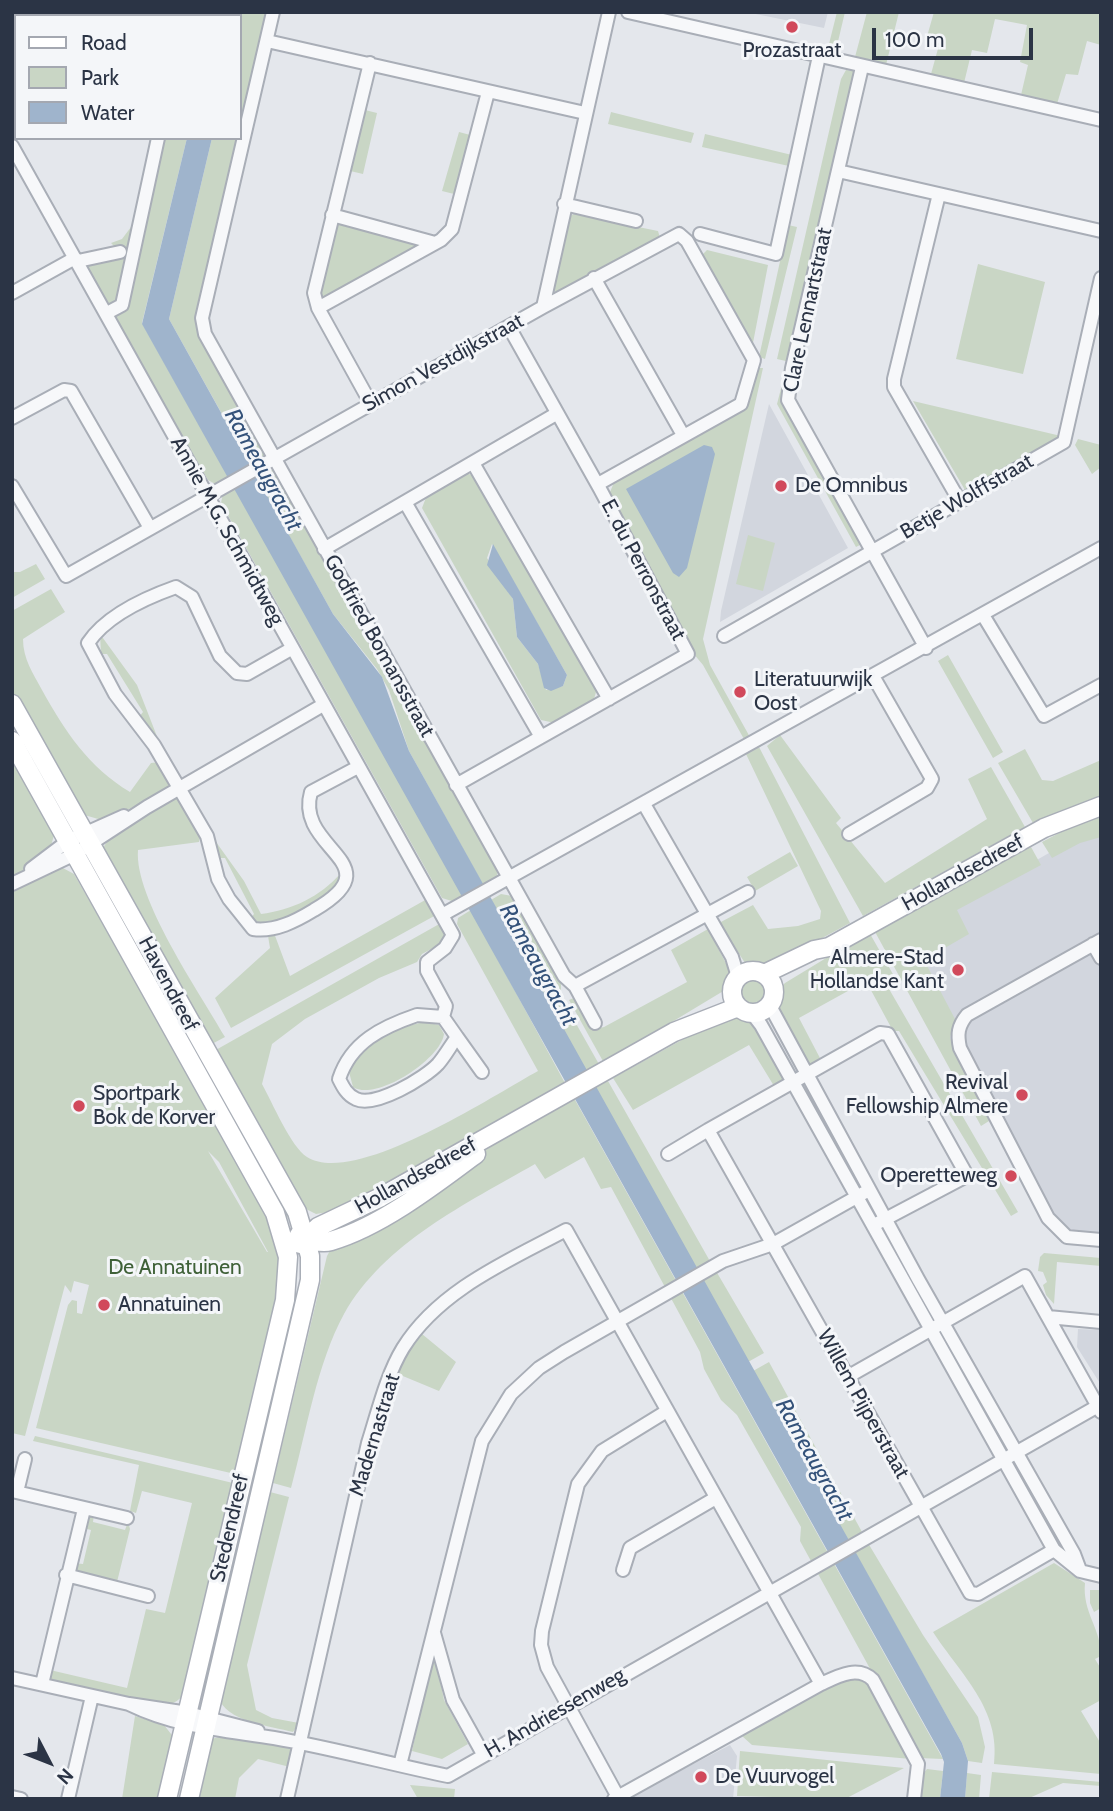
<!DOCTYPE html>
<html>
<head>
<meta charset="utf-8">
<style>
  body { margin:0 }
  #map { position:relative; width:1113px; height:1811px; overflow:hidden; background:#e4e7ec; font-family:Cabin,sans-serif }
  canvas { display:block }
  .frame { position:absolute; inset:0; border:14px solid #2b3445; pointer-events:none }
  .legend { position:absolute; left:14px; top:14px; width:228px; height:126px; box-sizing:border-box; background:#f4f6f9; border:2px solid #a4a8b1; margin:0; padding:9px 12px; list-style:none; font-size:21px; color:#2b3445 }
  .legend li { display:flex; align-items:center; gap:14px; height:35px }
  .legend b { width:35px; border:2px solid #a4a8b1 }
  .north { position:absolute; left:14px; top:1727px; width:70px; height:70px; -webkit-text-stroke:5px #f4f6f9; paint-order:stroke; rotate:132deg; font-size:19px; font-weight:700; line-height:28px; text-align:center; color:#2b3445 }
  .north::after { content:''; display:block; margin:auto; width:24px; height:32px; background:#2b3445; clip-path:polygon(50% 0,100% 100%,50% 72%,0 100%) }
  .scale { position:absolute; left:872px; top:28px; width:161px; height:32px; box-sizing:border-box; border:4px solid #2b3445; border-top:0; padding-left:9px; font-size:21px; line-height:24px; white-space:nowrap; color:#2b3445; -webkit-text-stroke:5px #f4f6f9; paint-order:stroke }
</style>
</head>
<body>
<div id="map">
<canvas width="1113" height="1811"></canvas>
<div class="frame"></div>
<ul class="legend">
<li><b style="height:9px;background:#fff"></b>Road</li>
<li><b style="height:19px;background:#c9d6c5"></b>Park</li>
<li><b style="height:19px;background:#9fb4cc"></b>Water</li>
</ul>
<div class="north">N</div>
<div class="scale">100 m</div>
</div>
<script>
const ctx = document.querySelector('canvas').getContext('2d');
ctx.lineJoin = 'round';
function fillPath(path, color) { ctx.fillStyle = color; ctx.fill(path, 'evenodd'); }
function stroke(path, color, width, dash) { ctx.strokeStyle = color; ctx.lineWidth = width; ctx.lineCap = dash ? 'butt' : 'round'; ctx.setLineDash(dash || []); ctx.stroke(path); }
function label(font, color, halo, rows, align = 'center') {
  ctx.font = font + ' Cabin,sans-serif'; ctx.lineWidth = 6; ctx.setLineDash([]); ctx.textBaseline = 'middle'; ctx.strokeStyle = halo; ctx.fillStyle = color; for (const [text, x, y, turn = 0] of rows) {
    ctx.save(); ctx.translate(x, y); ctx.rotate((+turn || 0) * Math.PI / 180); ctx.textAlign = isNaN(turn) ? turn : align; if (halo) ctx.strokeText(text, 0, 0); ctx.fillText(text, 0, 0); ctx.restore();
  }
}
fillPath(new Path2D(`
  M746,12H828L824,28Z
  M769,404L848,548L720,622L721,611Z
  M1101,830V1244L1065,1241L1051,1222L888,945L1077,837Z
  M1078,1329L1101,1330V1385L1077,1347Z
  M730,1745L737,1756L733,1799H626Z`), '#d2d6de');
fillPath(new Path2D(`
  M241,12H269L199,322L202,337L265,450L264,458L251,466L169,319L212,138H240Z
  M837,12H845L836,50L828,48Z
  M867,12H899L886,65L855,57Z
  M934,12H1101V45L1087,41L1078,75L1066,74L1057,104L1021,95L1028,65L1020,62L1027,25L995,19L987,53L972,50L964,83L931,74L939,45L926,40Z
  M846,70L853,71L854,81L790,362L777,359L841,79Z
  M361,109L377,113L363,174L346,170Z
  M611,112L694,133L691,143L608,124Z
  M459,132L474,136L458,195L442,191Z
  M705,134L792,155L789,166L702,147Z
  M165,138H187L142,323L229,478L217,485L208,480L116,321V314L126,302Z
  M574,214L658,231L660,238L558,293L553,290L570,216Z
  M134,223L119,300L112,306L108,305L83,262L106,255L126,254L127,250H118L111,243L122,239Z
  M340,223L415,244L412,252L323,299L320,290L333,228Z
  M788,225L797,227L765,359L759,357Z
  M707,250L768,265L752,348L700,257Z
  M978,264L1045,282L1023,374L956,359Z
  M757,368H763L703,639L710,665L751,739L745,741L703,665L693,653L610,492L615,480L743,408Z
  M785,373H789L783,396L862,544L856,547L777,404Z
  M913,401L1061,436L965,490Z
  M1078,439L1101,445V467L1092,474L1075,445Z
  M268,468L276,472L498,867L497,876L483,885L409,751L389,690L377,669L333,614L255,475Z
  M466,473L475,476L597,689L593,702L555,723L541,720L422,508L427,495ZM492,544L567,675L563,686L546,690L538,664L517,637L513,599L487,558Z
  M234,487L463,896L455,902L442,898L221,503L223,493Z
  M748,535L775,543L763,591L736,584Z
  M36,564L45,579L12,598V572H20Z
  M51,589L65,612L23,639C23,659 33,673 42,690C65,731 88,767 130,792L151,763L160,762L169,779L168,786L163,792L105,821L81,814L12,694V611Z
  M100,634L137,685L158,739L138,718L143,712L107,654H101Z
  M948,655L1003,752L993,758L938,661Z
  M780,735L841,818L836,823L885,883L987,819L968,779L991,767L1025,827L863,916L767,746Z
  M759,747L850,923L765,969L747,966L719,923L753,905L768,929L798,926L820,919L821,911L746,754Z
  M1025,749L1042,780L1053,781L1101,760V797L1033,823L998,763Z
  M12,760L55,832L50,849L61,867L74,874L274,1222C298,1307 250,1391 235,1474L36,1428L68,1305L72,1300L77,1301V1313L82,1314L89,1285L74,1281L71,1293L65,1285L25,1436L12,1433ZM208,1151L219,1162L268,1252H267Z
  M177,797L201,833L199,842L138,850C134,898 200,993 225,1037L210,1045L102,850C115,824 152,810 177,797Z
  M1101,815V837L1080,843L1052,858L1042,842L1082,821Z
  M211,835L244,881L261,914C292,910 320,897 341,873L343,883L294,918L254,924L250,919L254,914L225,858H216Z
  M1031,847L1041,865L957,910L969,934L924,960L955,1019L950,1038L989,1121L981,1126L874,930L1004,857Z
  M790,852L798,866L755,891L747,877Z
  M87,862L197,1047L191,1051Z
  M501,894L512,896L516,900L561,981V997L600,1066L587,1073L491,900Z
  M427,899L436,915L231,1028L215,998L270,948L268,936L274,933L290,976Z
  M471,910L566,1085L417,1171L328,1212L316,1214L302,1207L214,1051L441,923L447,934L444,942L422,954L417,962L379,978L305,1019L272,1044L262,1084C272,1102 291,1147 307,1157C355,1187 492,1096 538,1071L457,924L458,918Z
  M708,929L730,971L725,990L604,1063L569,1000L576,997L596,1029L604,1027L687,982L671,950Z
  M869,932L894,976L885,982L1018,1212L1011,1216L899,1031H893L866,981L799,1018L821,1060L809,1066L775,1012L779,989L785,983Z
  M740 992a13 13 0 1 1 26 0a13 13 0 1 1-26 0Z
  M727,1015H741L750,1019L783,1075L782,1082L774,1086L749,1045L633,1110L613,1078Z
  M425,1022L439,1025L444,1034C441,1059 376,1102 353,1087L349,1072C359,1046 399,1026 425,1022Z
  M201,1056L297,1222L292,1225L205,1071L195,1060Z
  M608,1081L711,1263L697,1271L595,1087Z
  M808,1086L861,1185L856,1188L803,1088Z
  M574,1098L943,1759L919,1758L800,1541L801,1527L737,1415L721,1400L704,1369L700,1352L611,1187L601,1189L584,1157L545,1179L535,1164C467,1203 384,1243 344,1314C317,1363 306,1433 291,1488L273,1483L327,1256L332,1247L448,1179L498,1141Z
  M1044,1253L1101,1258V1266L1057,1262L1054,1304L1046,1295L1043,1285L1047,1282L1043,1272L1038,1271L1040,1257Z
  M716,1271L764,1353L748,1362L702,1279Z
  M422,1334L456,1362L439,1391L398,1374L407,1352Z
  M948,1340L1007,1445L1002,1448L944,1343Z
  M277,1361L264,1459L260,1472L249,1469Z
  M769,1362L862,1532L847,1540L753,1371Z
  M35,1436L233,1483L185,1694C180,1699 174,1704 167,1704C128,1706 85,1690 48,1681L50,1670L127,1688L146,1609L165,1613L192,1503L142,1491L136,1513L130,1511L139,1465L33,1441Z
  M1021,1470L1062,1542L1057,1545L1016,1473Z
  M270,1492L289,1497L247,1665L256,1710L272,1718L299,1723L293,1732C271,1726 225,1722 218,1696Z
  M244,1499L254,1502L204,1701L205,1687Z
  M89,1513L94,1514L93,1522L125,1530L128,1522L130,1529L117,1582L74,1572V1563L83,1564L91,1530L83,1528Z
  M868,1543L923,1635L978,1717L985,1747L982,1763L968,1761L962,1743L854,1551Z
  M1054,1563L1085,1583C1082,1612 1101,1628 1101,1656L1095,1659L1101,1669V1700L1081,1711L1101,1744V1774L994,1764C1001,1709 961,1675 933,1632Z
  M1090,1590H1101V1608L1094,1612L1090,1603Z
  M432,1658L436,1659L444,1700L468,1744L442,1759L412,1751Z
  M854,1678L869,1682L911,1759L752,1745L742,1736L838,1681Z
  M135,1716L164,1725L175,1739L163,1799H122Z
  M233,1734L291,1749L293,1752L290,1767L258,1759L239,1778L235,1799H193L211,1739Z
  M740,1751L904,1768L845,1799L737,1796Z
  M927,1769L943,1771L940,1799H920L923,1774Z
  M992,1772L1101,1782V1786L1063,1783L1027,1799H989Z
  M967,1773L981,1775L979,1799H965Z
  M410,1785L455,1789L454,1799H418Z`), '#c9d6c5');
fillPath(new Path2D(`
  M187,138H212L169,319L333,614L382,677L409,751L962,1743L968,1761L965,1799H940L944,1762L941,1754L142,324Z
  M704,445L712,447L715,454L687,568L679,577L673,573L626,489Z
  M493,544L567,675L563,686L551,691L544,688L538,664L517,637L513,599L487,565Z`), '#9fb4cc');
const street = new Path2D(`
  M273,12L202,318L205,334L564,976L575,986L595,1023
  M628,12L1101,120
  M91,16L92,12
  M188,16L189,12
  M267,41L585,113
  M370,63L314,293L318,308L371,404
  M862,67L792,368L788,400L926,648
  M12,146L453,935L445,948L427,962V971L446,1006L443,1017
  M838,171L1101,231
  M939,194L894,379V387L959,500
  M564,204L636,221
  M332,215L435,243
  M700,234L776,254L819,56
  M78,261L120,252
  M594,278L683,435
  M12,293L75,258
  M543,307L609,12
  M318,308L441,240L452,229L488,92
  M107,313L122,305L158,138
  M12,418L64,390L71,391L150,528
  M473,463L609,699
  M12,486L66,576L543,307L679,234L687,241L754,360L741,404L598,484
  M405,502L541,737
  M324,549L556,414
  M983,615L1044,716L1101,685
  M724,636L1064,442L1101,278
  M291,649L247,674L237,673L220,656L192,597L176,587C145,598 106,616 88,643L115,694L154,745L207,836L218,879L229,899L253,929C275,932 296,921 314,910C396,863 294,850 311,792L358,767
  M456,785L688,654L600,489L509,327
  M644,804L732,957L738,977
  M849,834L927,788L932,779L873,676
  M31,869L68,841L124,816
  M12,884L75,854L147,807L323,705
  M442,915L1101,548
  M1101,940L967,1015C958,1026 957,1034 960,1048L1048,1218L1067,1237L1101,1240
  M1093,944L1101,958
  M575,986L748,892
  M769,1004L918,1279L1074,1554L1080,1570
  M751,1012L761,1025L1054,1550L1080,1571L1101,1576
  M417,1015L443,1017L457,1037C451,1045 445,1056 438,1064C425,1078 375,1108 356,1099C347,1095 343,1087 339,1079C351,1042 382,1027 417,1015Z
  M457,1037L482,1072
  M668,1154L708,1130
  M874,1225L963,1178L965,1172L888,1034L880,1033L708,1130L970,1593L978,1594L1054,1550
  M1048,1317L1101,1322
  M849,1376L1025,1276L1101,1412
  M12,1491L127,1518
  M17,1492L25,1459
  M623,1570L630,1548L714,1499
  M66,1575L148,1596
  M434,1633L453,1700L483,1754
  M12,1678L129,1704L188,1713L258,1731
  M42,1684L84,1509
  M129,1704C176,1727 223,1730 274,1738C332,1748 390,1764 448,1776L1098,1406
  M400,1765L482,1441L511,1394L539,1368L564,1352L723,1261L773,1244L869,1190
  M12,1797L21,1799
  M618,1797L547,1667L541,1645L542,1631L578,1484L602,1451L667,1411
  M68,1799L92,1696
  M287,1799L368,1443C378,1412 386,1376 403,1348C439,1290 508,1261 566,1230L821,1684
  M614,1799L821,1684C838,1676 858,1665 873,1680L918,1764L914,1799`);
const secondary = new Path2D(`
  M12,704L297,1212L310,1256V1280L189,1799
  M12,741L275,1213L288,1257L285,1300L167,1799
  M732 992a21 21 0 1 1 42 0a21 21 0 1 1-42 0Z
  M764,974L814,950L829,947L1044,828L1101,806
  M299,1235C309,1239 320,1244 331,1241C380,1227 436,1184 476,1154
  M300,1244L318,1227L381,1197L674,1032L738,1007`);
stroke(street, '#a9aeb7', 16);
stroke(secondary, '#a9aeb7', 21);
stroke(street, '#f7f8fa', 12);
stroke(secondary, '#fff', 18);
for (const [x, y, r, color] of [
  [792,27,7,"#d1495b"],
  [781,486,7,"#d1495b"],
  [740,692,7,"#d1495b"],
  [958,970,7,"#d1495b"],
  [1022,1095,7,"#d1495b"],
  [79,1106,7,"#d1495b"],
  [1011,1176,7,"#d1495b"],
  [104,1305,7,"#d1495b"],
  [701,1777,7,"#d1495b"]
]) { const dot = new Path2D(); dot.arc(x, y, r, 0, 2 * Math.PI); ctx.fillStyle = color; ctx.fill(dot); stroke(dot, '#f4f6f9', 2.5); }
label('21px', '#2b3445', '#f4f6f9', [
  ["Prozastraat",792,51,"center"],
  ["De Omnibus",795,486],
  ["Literatuurwijk",754,680],
  ["Oost",754,704],
  ["Almere-Stad",944,958,"right"],
  ["Hollandse Kant",944,982,"right"],
  ["Revival",1008,1083,"right"],
  ["Fellowship Almere",1008,1107,"right"],
  ["Sportpark",93,1094],
  ["Bok de Korver",93,1118],
  ["Operetteweg",997,1176,"right"],
  ["Annatuinen",118,1305],
  ["De Vuurvogel",715,1777]
], 'left');
label('21px', '#2b3445', '#f4f6f9', [
  ["Clare Lennartstraat",808,310,-78],
  ["Simon Vestdijkstraat",443,363,-29],
  ["Betje Wolffstraat",967,497,-30],
  ["Annie M.G. Schmidtweg",227,531,61],
  ["E. du Perronstraat",643,570,62],
  ["Godfried Bomansstraat",379,646,61],
  ["Hollandsedreef",963,873,-29],
  ["Havendreef",168,984,62],
  ["Hollandsedreef",416,1176,-29],
  ["Willem Pijperstraat",863,1404,61],
  ["Madernastraat",375,1435,-73],
  ["Stedendreef",230,1528,-77],
  ["H. Andriessenweg",555,1713,-30]
]);
label('21px', '#3f6138', '#f4f6f9', [
  ["De Annatuinen",175,1268]
]);
label('italic 23px', '#34527a', '#f4f6f9', [
  ["Rameaugracht",263,470,61],
  ["Rameaugracht",538,965,61],
  ["Rameaugracht",814,1460,61]
]);
</script>
</body>
</html>
